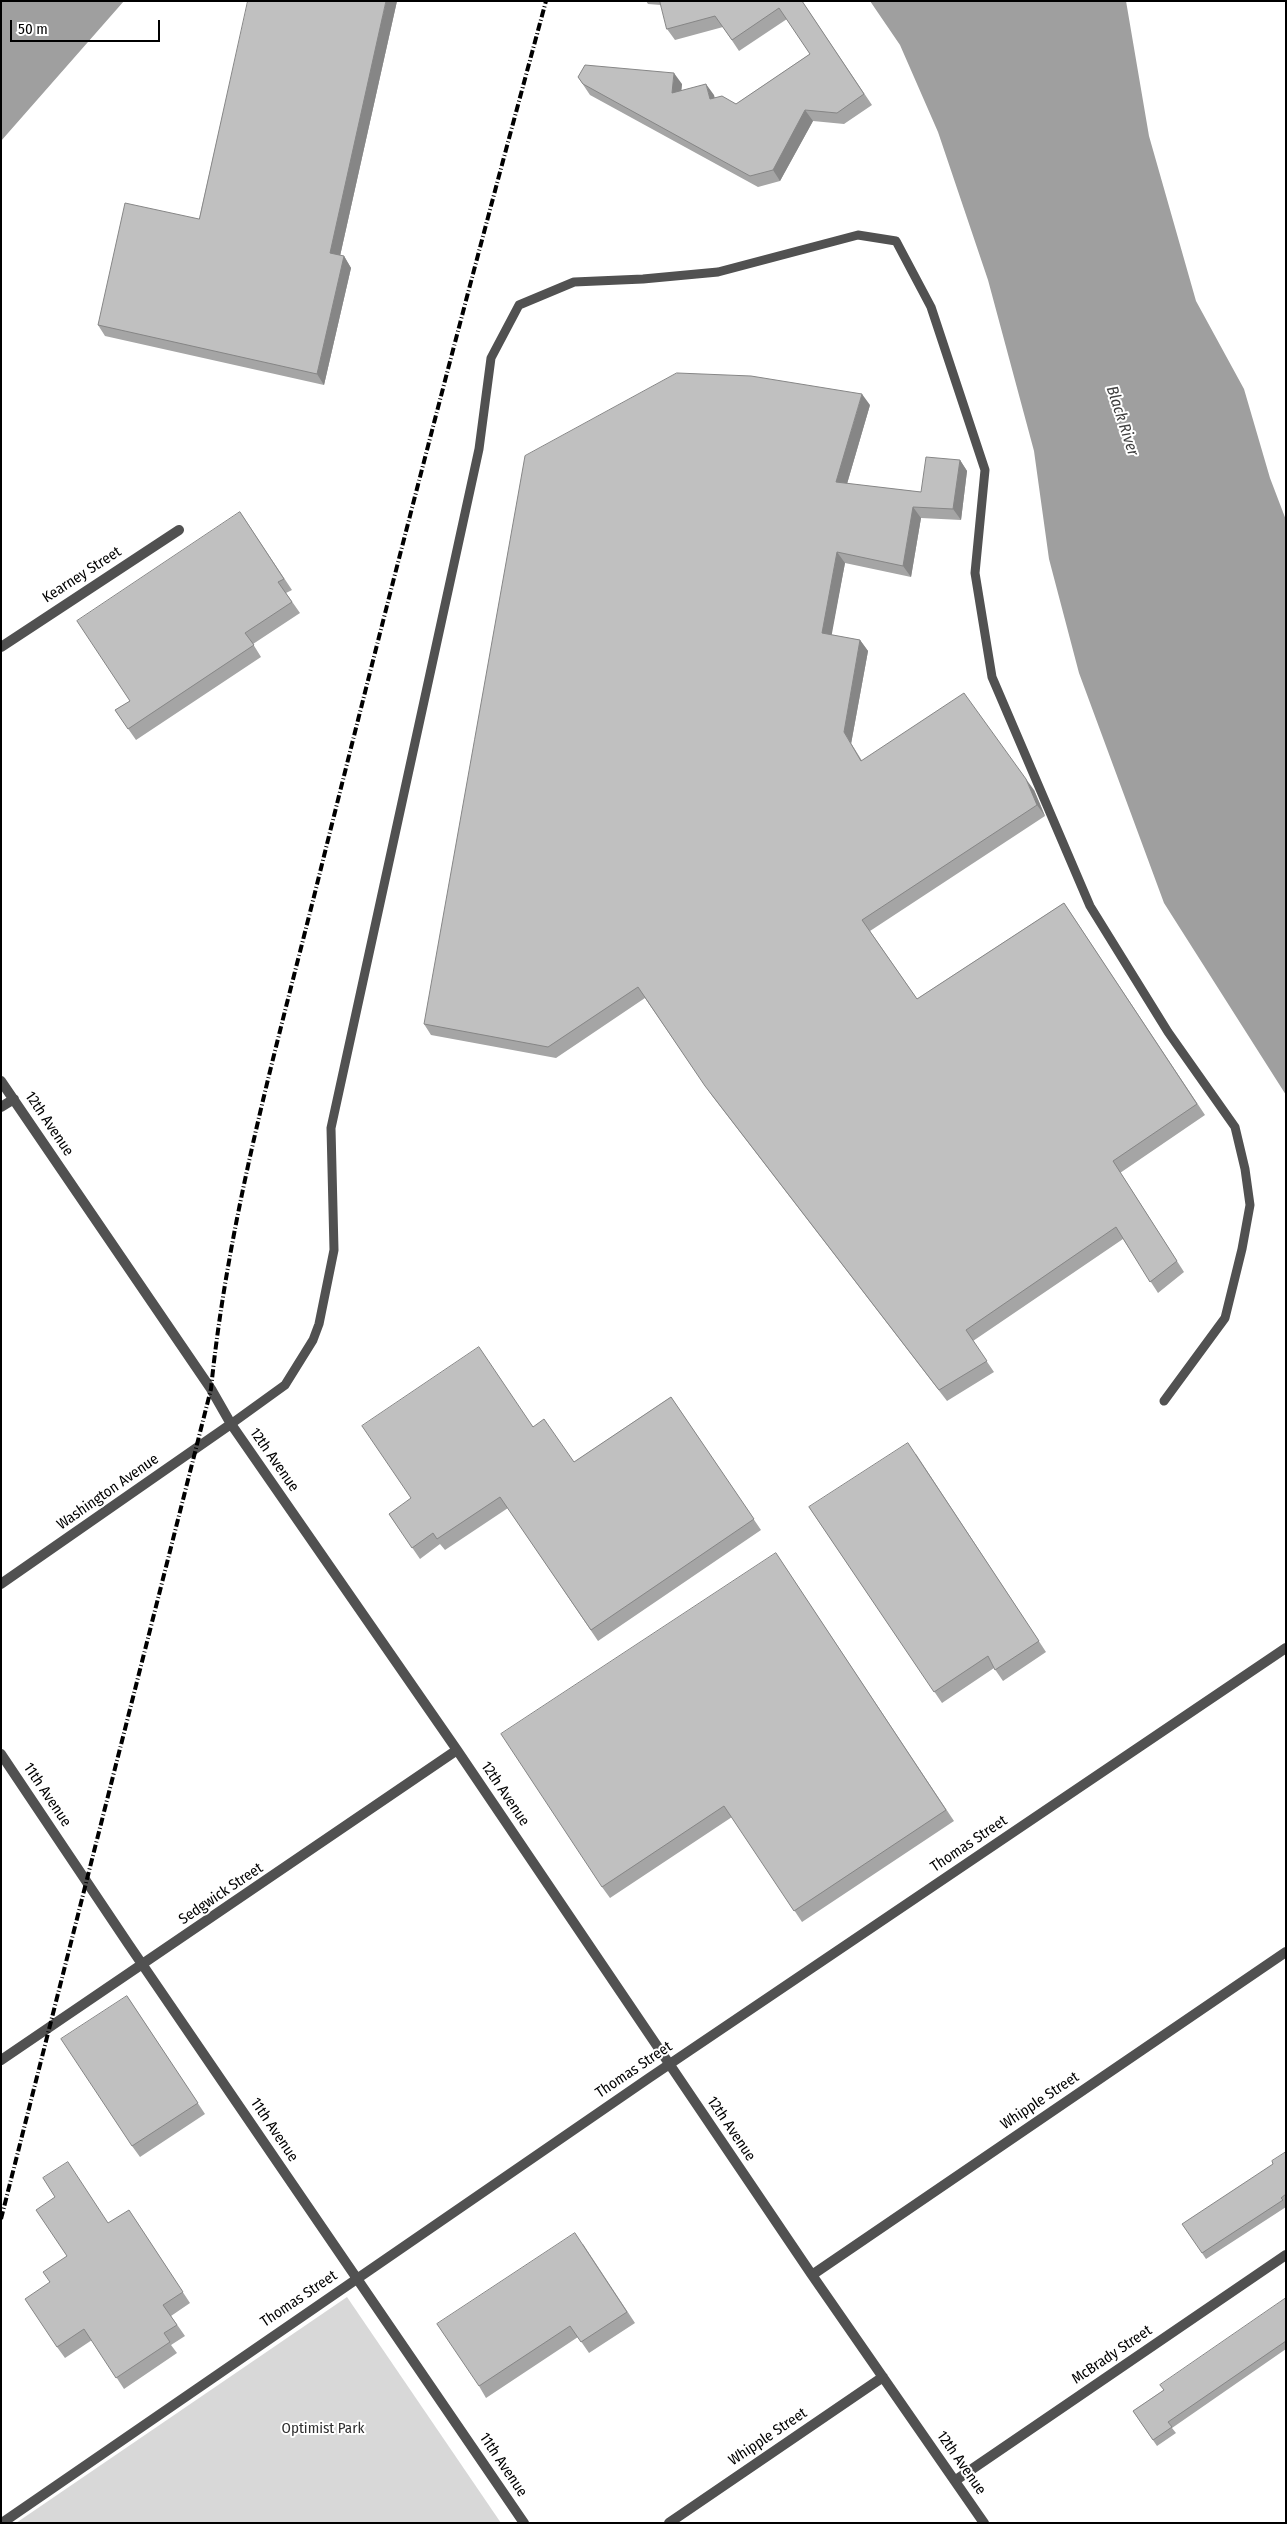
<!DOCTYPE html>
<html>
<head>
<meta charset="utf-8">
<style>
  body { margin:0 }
  #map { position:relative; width:1287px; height:2524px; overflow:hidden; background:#fff; font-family:"Fira Sans Condensed",sans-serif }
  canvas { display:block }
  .frame { position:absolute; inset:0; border:2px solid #000; pointer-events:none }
  .scale { position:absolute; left:10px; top:20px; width:150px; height:22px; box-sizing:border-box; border:2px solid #000; border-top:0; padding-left:6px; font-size:15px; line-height:18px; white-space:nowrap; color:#000; -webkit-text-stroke:4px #fff; paint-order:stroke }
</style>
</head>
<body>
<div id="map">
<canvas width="1287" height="2524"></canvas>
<div class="frame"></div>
<div class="scale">50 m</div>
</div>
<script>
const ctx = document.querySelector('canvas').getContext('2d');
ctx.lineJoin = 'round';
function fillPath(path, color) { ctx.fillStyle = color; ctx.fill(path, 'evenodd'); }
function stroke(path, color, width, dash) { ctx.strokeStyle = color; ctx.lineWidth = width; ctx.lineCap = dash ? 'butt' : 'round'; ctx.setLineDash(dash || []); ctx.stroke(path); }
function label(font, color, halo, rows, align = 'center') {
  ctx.font = font + ' "Fira Sans Condensed",sans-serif'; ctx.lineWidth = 4; ctx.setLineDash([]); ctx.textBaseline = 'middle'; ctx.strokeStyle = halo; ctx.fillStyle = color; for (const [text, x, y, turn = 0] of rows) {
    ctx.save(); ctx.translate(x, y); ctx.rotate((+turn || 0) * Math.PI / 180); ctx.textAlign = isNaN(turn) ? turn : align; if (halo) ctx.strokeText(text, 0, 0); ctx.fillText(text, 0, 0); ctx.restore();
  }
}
fillPath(new Path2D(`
  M347,2297L501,2523H16Z`), '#d8d8d8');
fillPath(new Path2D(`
  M1,1H124L1,141Z
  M870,1H1126L1149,136L1196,301L1244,389L1270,478L1286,520V1095L1164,903L1079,673L1049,559L1034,451L988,280L938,132L900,45Z`), '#9f9f9f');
stroke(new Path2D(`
  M231,1424L285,1385L313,1340L319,1324L334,1250L331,1128L479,449L491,358L519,305L574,282L643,279L718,272L858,235L896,241L931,307L985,470L975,573L992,677L1090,906L1168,1032L1235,1127L1245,1169L1250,1205L1242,1249L1225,1318L1164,1401`), '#515151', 9);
stroke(new Path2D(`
  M1,647L179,530
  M1,1081L211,1389L231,1424L457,1750L812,2275L984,2523
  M1,1107L14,1099
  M1,1584L231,1424
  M1,1754L129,1945L524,2523
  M1,2060L457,1750
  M812,2275L1286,1952
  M956,2480L1286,2255
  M2,2523L649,2078L1286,1648
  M669,2523L883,2377`), '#515151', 10);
stroke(new Path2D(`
  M1,2219L211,1389C229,1209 281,1032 324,856C395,570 469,285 546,1`), '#000', 4, [8, 2.5, 1, 2.5]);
fillPath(new Path2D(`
  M397,1L340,256H344L351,268L324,385L105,336L98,325L199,219Z
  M646,1H802L872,105L844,124L813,121L780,181L758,187L590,95L578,77L682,84L681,91L714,95V98L736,104L810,54L787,19L739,51L723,27L675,40L667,29L661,5L648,4Z
  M870,405L847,484L921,492L960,460L967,471L961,520L921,518L911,577L845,563L831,635L860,640L868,651L851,744L862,761L1034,790L1045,816L870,931L917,999L1064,903L1205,1115L1120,1173L1184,1272L1158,1293L1123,1239L973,1341L994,1372L947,1401L713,1097L645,998L556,1058L431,1035L424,1024Z
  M240,512L292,590L286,593L300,613L253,644L261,657L136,740L115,710L130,701Z
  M671,1397L761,1530L598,1641L508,1508L445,1550L440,1544L420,1559L389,1514L533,1426L574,1462Z
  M916,1454L1046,1652L1003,1681L994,1668L942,1703L809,1507Z
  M783,1564L954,1821L802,1922L732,1817L610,1898L602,1887Z
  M127,1996L205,2114L140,2157L132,2146Z
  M1286,2152V2203H1285L1286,2207L1206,2259L1202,2253L1273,2164Z
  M136,2221L190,2303L171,2316L185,2336L171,2345L177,2353L124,2389L92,2340L65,2358L57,2347L50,2282L67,2256L109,2223Z
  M583,2244L635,2323L589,2353L578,2337L486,2398L479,2386Z
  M1286,2298V2349L1172,2428L1176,2433L1157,2446L1133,2411L1164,2390Z`), '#a5a5a5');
fillPath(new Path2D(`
  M386,1H397L338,265L330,253Z
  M674,73L682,84L680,104L672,93Z
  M706,84L714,95L718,110L710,99Z
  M805,110L813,121L780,181L773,170Z
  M344,256L351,268L324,385L317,374Z
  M862,394L870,405L844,494L836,482Z
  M960,460L967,471L961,520L953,509Z
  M913,507L921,518L911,577L903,566Z
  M837,552L845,563L830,644L822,633Z
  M860,640L868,651L851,744L869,772L844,732Z
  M1026,779L1034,790L1045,816L1037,805Z
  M1113,1161L1120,1173L1184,1272L1177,1261Z`), '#868686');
const building = new Path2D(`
  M248,1H386L330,253L344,256L317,374L98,325L125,203L199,219Z
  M660,1H802L864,94L837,113L805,110L773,170L750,176L583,84L578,77L585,65L674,73L672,93L706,84L710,99L722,96L736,104L810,54L779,8L732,40L715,16L667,29Z
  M677,373L751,376L862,394L836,482L921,492L926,457L960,460L953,509L913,507L903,566L837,552L822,633L860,640L844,732L861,761L964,693L1026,779L1037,805L862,920L917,999L1064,903L1197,1104L1113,1161L1177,1261L1150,1282L1116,1227L966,1330L987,1361L939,1390L705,1086L638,987L548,1047L424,1024L525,456Z
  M240,512L284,579L278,582L292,602L245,633L254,645L128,729L115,710L130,701L77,621Z
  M479,1347L533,1427L544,1419L574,1462L671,1397L754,1519L591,1630L500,1497L437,1539L433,1533L412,1548L389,1514L411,1498L362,1426Z
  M908,1443L1039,1641L995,1670L988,1656L934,1692L809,1507Z
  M776,1553L946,1810L794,1911L724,1806L602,1887L501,1734Z
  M127,1996L198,2103L132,2146L61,2039Z
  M1286,2152V2194L1281,2198L1283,2200L1202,2253L1182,2224L1273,2164L1272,2161Z
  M68,2162L108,2223L129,2210L183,2292L163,2305L177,2325L164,2333L170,2342L116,2378L84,2329L57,2347L25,2299L50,2282L43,2272L67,2256L36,2210L55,2197L43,2178Z
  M575,2233L627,2312L581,2342L570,2326L479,2386L437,2324Z
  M1286,2298V2341L1168,2422L1172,2427L1153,2440L1133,2411L1164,2390L1160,2385Z`);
fillPath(building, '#c0c0c0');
stroke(building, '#868686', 1);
label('15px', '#000', '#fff', [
  ["Kearney Street",82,575,-33],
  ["12th Avenue",49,1124,56],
  ["12th Avenue",274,1460,55],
  ["Washington Avenue",108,1492,-35],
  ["12th Avenue",505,1794,56],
  ["11th Avenue",47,1795,56],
  ["Thomas Street",969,1844,-34],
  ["Sedgwick Street",221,1894,-34],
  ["Thomas Street",634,2070,-34],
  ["Whipple Street",1040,2101,-34],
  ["12th Avenue",731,2129,56],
  ["11th Avenue",274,2130,56],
  ["Thomas Street",299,2299,-34],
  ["McBrady Street",1112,2355,-34],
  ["Whipple Street",768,2437,-34],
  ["12th Avenue",961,2463,55],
  ["11th Avenue",503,2465,56]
]);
label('15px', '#2f2f2f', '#fff', [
  ["Optimist Park",323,2429]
]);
label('italic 16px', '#404040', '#fff', [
  ["Black River",1122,421,72]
]);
</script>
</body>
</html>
